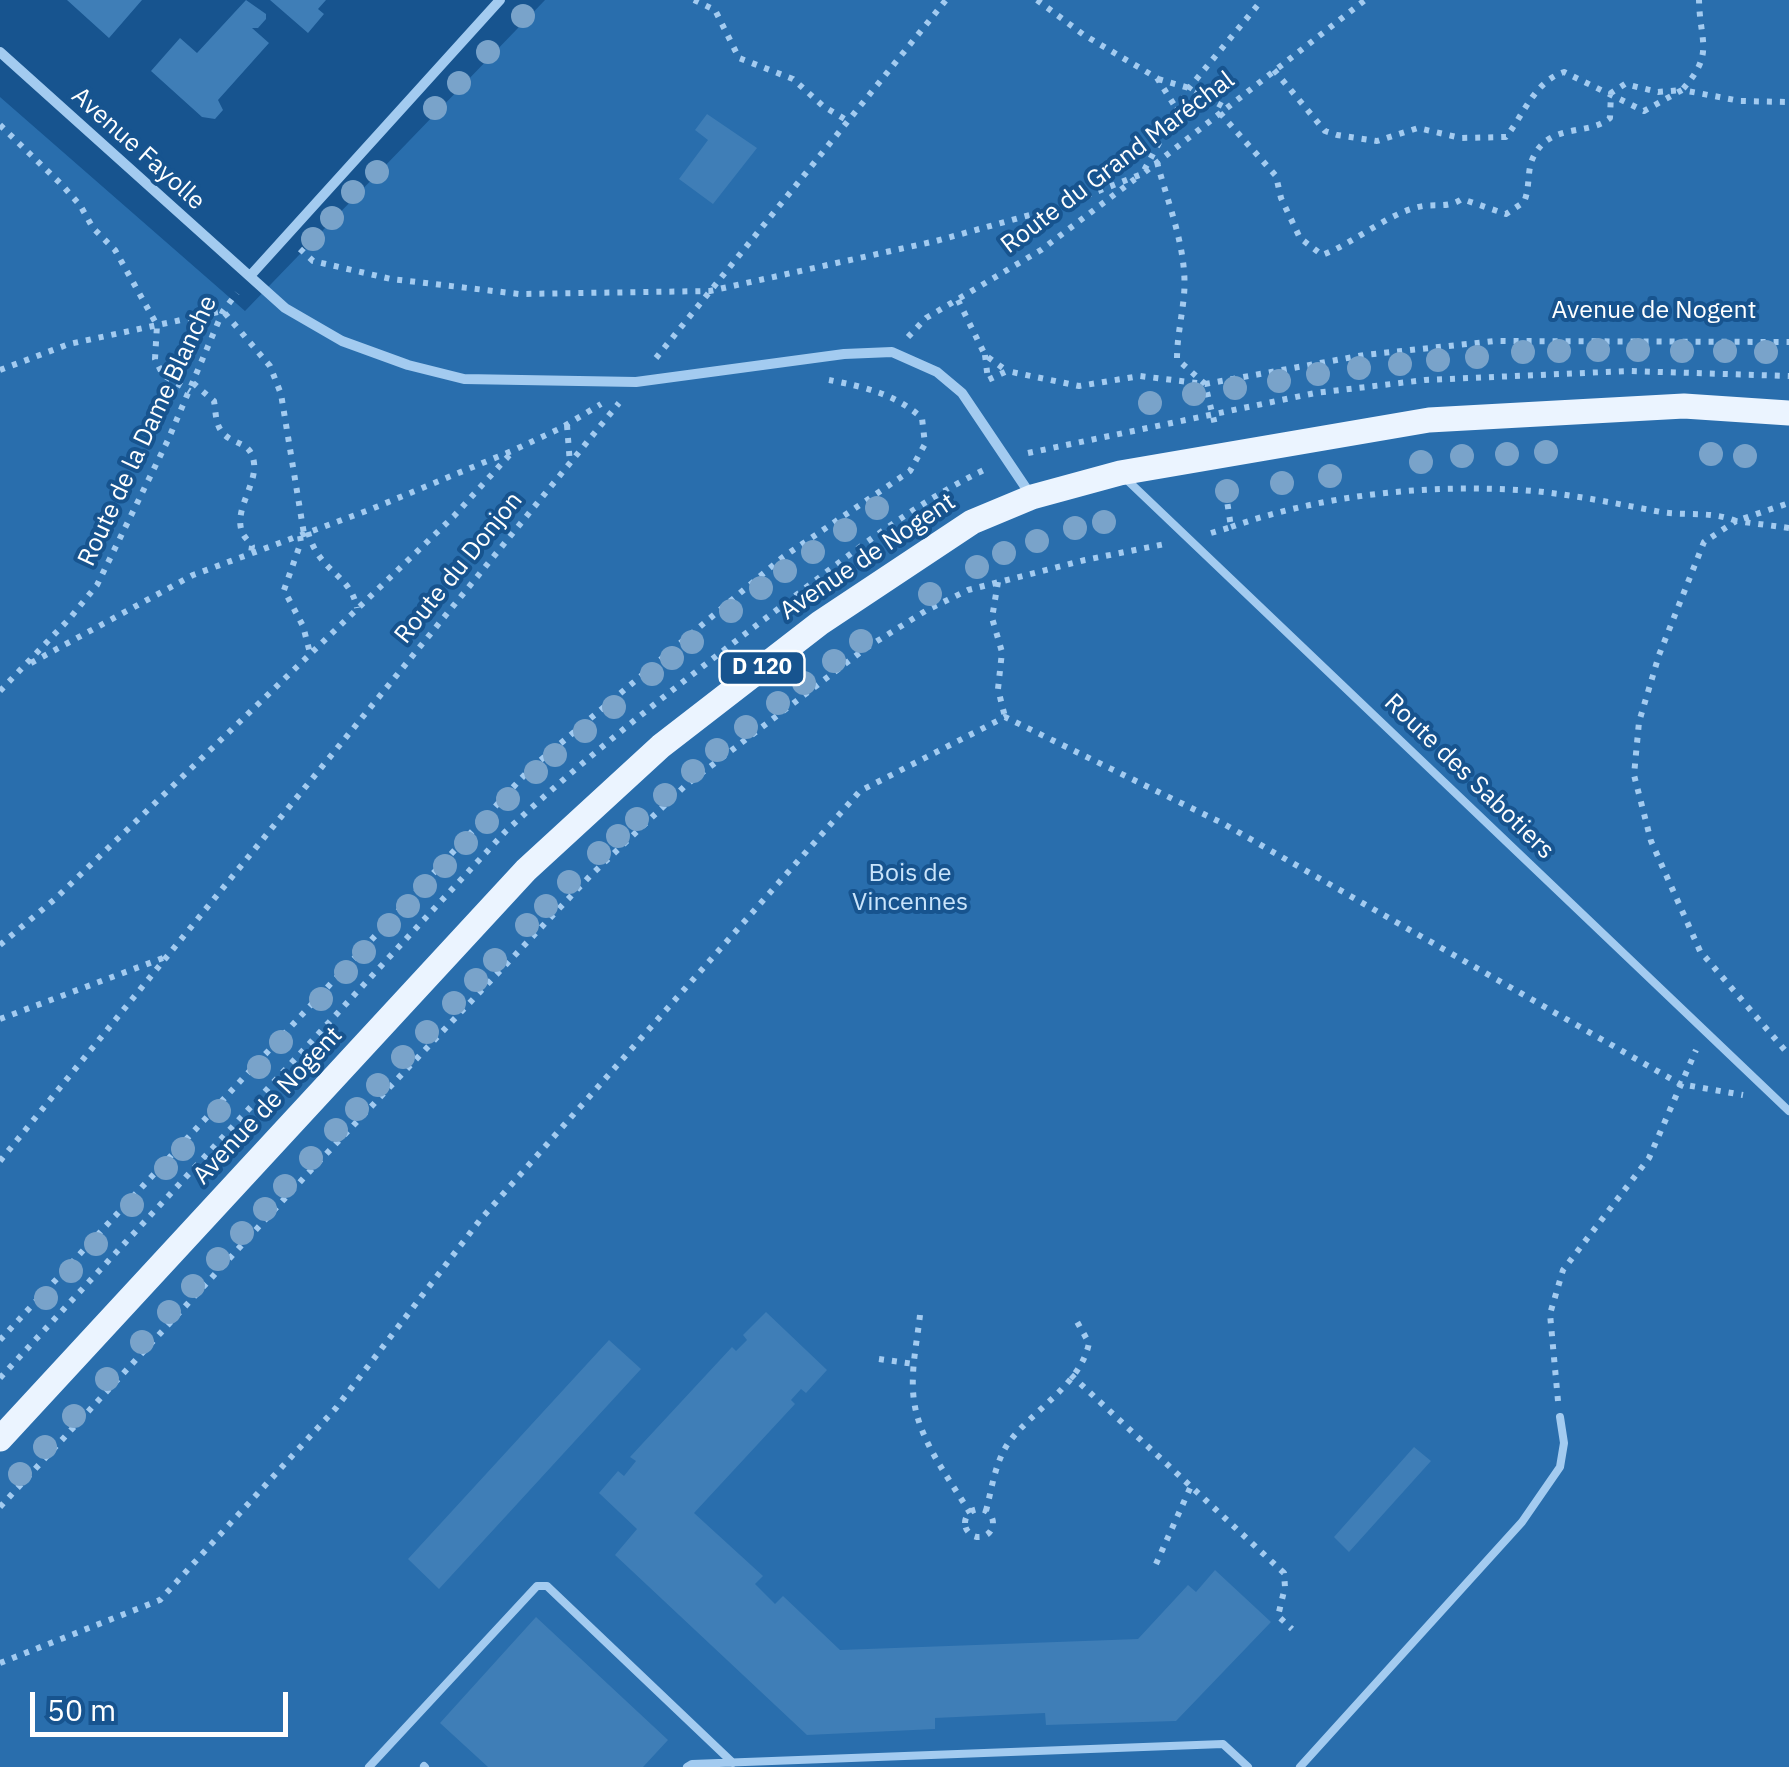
<!DOCTYPE html>
<html>
<head>
<meta charset="utf-8">
<style>
  body { margin:0 }
  #map { position:relative; width:1789px; height:1767px; overflow:hidden; background:#17548f; font-family:"IBM Plex Sans",sans-serif }
  canvas { display:block }
  .scale { position:absolute; left:30px; top:1692px; width:258px; height:45px; box-sizing:border-box; border:5px solid #fff; border-top:0; padding-left:12px; font-size:30px; line-height:35px; white-space:nowrap; color:#fff; -webkit-text-stroke:8px #17548f; paint-order:stroke }
</style>
</head>
<body>
<div id="map">
<canvas width="1789" height="1767"></canvas>
<div class="scale">50 m</div>
</div>
<script>
const ctx = document.querySelector('canvas').getContext('2d');
ctx.lineJoin = 'round';
function fillPath(path, color) { ctx.fillStyle = color; ctx.fill(path, 'evenodd'); }
function stroke(path, color, width, dash) { ctx.strokeStyle = color; ctx.lineWidth = width; ctx.lineCap = dash ? 'butt' : 'round'; ctx.setLineDash(dash || []); ctx.stroke(path); }
function label(font, color, halo, rows, align = 'center') {
  ctx.font = font + ' "IBM Plex Sans",sans-serif'; ctx.lineWidth = 8; ctx.setLineDash([]); ctx.textBaseline = 'middle'; ctx.strokeStyle = halo; ctx.fillStyle = color; for (const [text, x, y, turn = 0] of rows) {
    ctx.save(); ctx.translate(x, y); ctx.rotate((+turn || 0) * Math.PI / 180); ctx.textAlign = isNaN(turn) ? turn : align; if (halo) ctx.strokeText(text, 0, 0); ctx.fillText(text, 0, 0); ctx.restore();
  }
}
fillPath(new Path2D(`
  M545,0H1789V1767H0V97L245,311Z`), '#296ead');
fillPath(new Path2D(`
  M67,0H142L109,38Z
  M246,0L266,14V19L258,28H252L269,43L218,100L223,110L215,119L202,117L151,71L180,38L197,53Z
  M270,0H326L318,9L324,14L308,33Z
  M707,114L757,148L713,204L679,179L708,140L695,130Z
  M766,1312L827,1370L806,1393L801,1389L791,1400L795,1404L694,1513L763,1576L755,1584L775,1604L783,1596L840,1650L1138,1639L1188,1585L1196,1592L1215,1570L1271,1622L1176,1721L1046,1725L1045,1713L935,1718V1729L807,1735L615,1555L637,1529L599,1493L618,1471L624,1476L636,1461L630,1457L732,1347L736,1351L747,1340L743,1335Z
  M609,1340L641,1369L439,1589L408,1559Z
  M1414,1447L1431,1461L1349,1552L1334,1537Z
  M536,1617L668,1740L643,1767H488L440,1723Z`), '#3f7eb7');
stroke(new Path2D(`
  M694,0L715,10L739,58L793,79L823,106L848,121
  M1037,0L1084,35L1157,78L1176,108
  M1274,70L1325,131L1337,135L1377,141L1418,128L1461,138L1506,137C1524,114 1535,81 1564,72L1644,111L1682,90L1740,101L1789,102
  M1158,79L1189,88L1226,108
  M1220,113L1276,176L1281,198L1300,238L1322,255C1353,244 1391,211 1423,206C1437,204 1448,208 1462,199L1506,214L1524,202C1530,188 1527,173 1532,160C1548,121 1588,137 1610,118L1611,93L1625,84L1658,92L1682,90C1715,53 1700,44 1699,0
  M0,125L61,184L80,205L93,228L115,250L157,325L155,359L163,375L190,391
  M1157,162C1168,204 1188,251 1184,295C1182,317 1177,337 1177,359L1205,384L1216,429
  M1145,172L1365,0
  M300,249L313,261L391,279L519,294L710,291L936,241L1055,208L1142,174L1189,88L1262,0
  M958,300L985,355L1007,371
  M908,337L926,318L1041,250L1135,179
  M985,355L988,380L1007,371L1079,386L1140,376L1205,384L1364,355L1495,341L1789,342
  M656,358L946,0
  M0,370L69,344L223,311L270,366L281,394L304,534
  M193,383L214,401C216,412 215,423 222,432C233,446 251,440 254,463C257,485 232,512 243,534C245,538 250,542 252,546L251,553
  M567,425L570,464
  M1028,453L1315,393L1425,380L1629,371L1789,376
  M1231,527C1325,494 1433,483 1533,491C1576,495 1618,504 1661,512C1686,516 1712,511 1736,521L1789,503
  M1789,528L1736,521L1704,542L1659,655L1639,722L1634,775L1651,841L1700,951L1789,1055
  M308,532C319,573 350,573 357,608
  M1211,533L1231,527L1224,481
  M300,536L301,542L284,590L303,626L310,653
  M998,582L992,618L1002,652L998,689L1005,717
  M31,663L193,575L369,510L514,450L561,428L601,404
  M0,691L70,618L97,585L168,440L223,311L237,293
  M0,945L55,899L454,516L514,450
  M0,1019L163,958
  M0,1161L619,403
  M920,1315C917,1343 910,1372 914,1401C920,1442 949,1478 970,1513
  M0,1340L530,769L783,557L910,471L925,444L922,418C895,394 865,387 829,380
  M879,1359L914,1364
  M1071,1375L1284,1573L1285,1587L1278,1616L1292,1629
  M0,1378L505,832C591,752 684,680 778,609C845,558 912,504 988,468
  M1558,1401L1550,1314L1563,1270L1649,1158L1696,1050
  M0,1507L311,1170L590,876L686,785L866,648L927,610L968,590L1085,560L1165,544
  M965 1523a14 14 0 1 1 28 0a14 14 0 1 1-28 0Z
  M986,1511C992,1488 995,1462 1009,1442C1033,1410 1081,1384 1089,1343L1076,1320
  M1156,1564L1191,1486
  M0,1663L160,1600L336,1408L480,1220L860,791L1005,717L1224,824L1680,1084L1743,1095`), '#a3cbf0', 6, [5, 8]);
stroke(new Path2D(`
  M1126,479L1789,1111
  M424,1766L425,1767
  M369,1767L537,1586H547L733,1763
  M687,1767L692,1764L1223,1744L1248,1767
  M1300,1767L1522,1522L1560,1467L1564,1443L1560,1417`), '#a3cbf0', 8);
stroke(new Path2D(`
  M0,52L285,308L342,341L408,365L464,379L636,382L844,354L892,352L937,372L962,393L1032,497
  M250,276L500,0`), '#a3cbf0', 10);
stroke(new Path2D(`
  M0,1439L526,870L661,746L820,623L972,522L1032,497L1120,473L1429,420L1684,406L1789,413`), '#ebf4ff', 25);
ctx.fillStyle = '#79a3ca';
for (const [x, y] of [
  [523,16],
  [488,52],
  [459,83],
  [435,108],
  [377,172],
  [353,192],
  [332,218],
  [313,239],
  [1598,350],
  [1638,350],
  [1559,351],
  [1682,351],
  [1725,351],
  [1523,352],
  [1766,352],
  [1477,357],
  [1438,360],
  [1400,364],
  [1359,368],
  [1318,374],
  [1279,381],
  [1235,388],
  [1194,394],
  [1150,403],
  [1546,452],
  [1507,454],
  [1711,454],
  [1462,456],
  [1745,456],
  [1421,462],
  [1330,476],
  [1282,483],
  [1227,491],
  [877,508],
  [1104,522],
  [1075,528],
  [845,530],
  [1037,541],
  [813,552],
  [1004,553],
  [977,567],
  [785,571],
  [761,588],
  [930,594],
  [731,611],
  [861,641],
  [692,642],
  [672,658],
  [834,661],
  [652,674],
  [804,683],
  [778,703],
  [614,707],
  [746,727],
  [585,731],
  [717,750],
  [555,755],
  [693,771],
  [536,772],
  [665,795],
  [508,799],
  [637,819],
  [487,822],
  [618,836],
  [466,843],
  [599,853],
  [445,866],
  [569,882],
  [425,886],
  [408,906],
  [546,906],
  [389,925],
  [527,925],
  [364,952],
  [495,960],
  [346,972],
  [476,980],
  [321,999],
  [454,1003],
  [427,1032],
  [281,1042],
  [403,1057],
  [259,1067],
  [378,1085],
  [357,1109],
  [219,1111],
  [336,1130],
  [183,1149],
  [311,1158],
  [166,1168],
  [285,1186],
  [132,1205],
  [265,1209],
  [242,1233],
  [96,1244],
  [218,1259],
  [71,1271],
  [193,1286],
  [46,1298],
  [169,1312],
  [142,1342],
  [107,1379],
  [74,1416],
  [45,1447],
  [20,1474]
]) { ctx.beginPath(); ctx.arc(x, y, 12, 0, 2 * Math.PI); ctx.fill(); }
for (const [x, y, w] of [
  [762,668,85]
]) { const box = new Path2D(); box.roundRect(x - w / 2, y - 17, w, 34, 8); ctx.fillStyle = '#17548f'; ctx.fill(box); stroke(box, '#fff', 2.5); }
label('bold 22px', '#fff', null, [
  ["D 120",762,668]
]);
label('25px', '#fff', '#17548f', [
  ["Avenue Fayolle",138,149,42],
  ["Route du Grand Maréchal",1118,163,-37],
  ["Avenue de Nogent",1654,311],
  ["Route de la Dame Blanche",148,431,-65],
  ["Avenue de Nogent",868,557,-34],
  ["Route du Donjon",459,568,-51],
  ["Route des Sabotiers",1469,777,44],
  ["Avenue de Nogent",268,1106,-47]
]);
label('25px', '#c9e4fb', '#17548f', [
  ["Bois de",910,874],
  ["Vincennes",910,903]
]);
</script>
</body>
</html>
